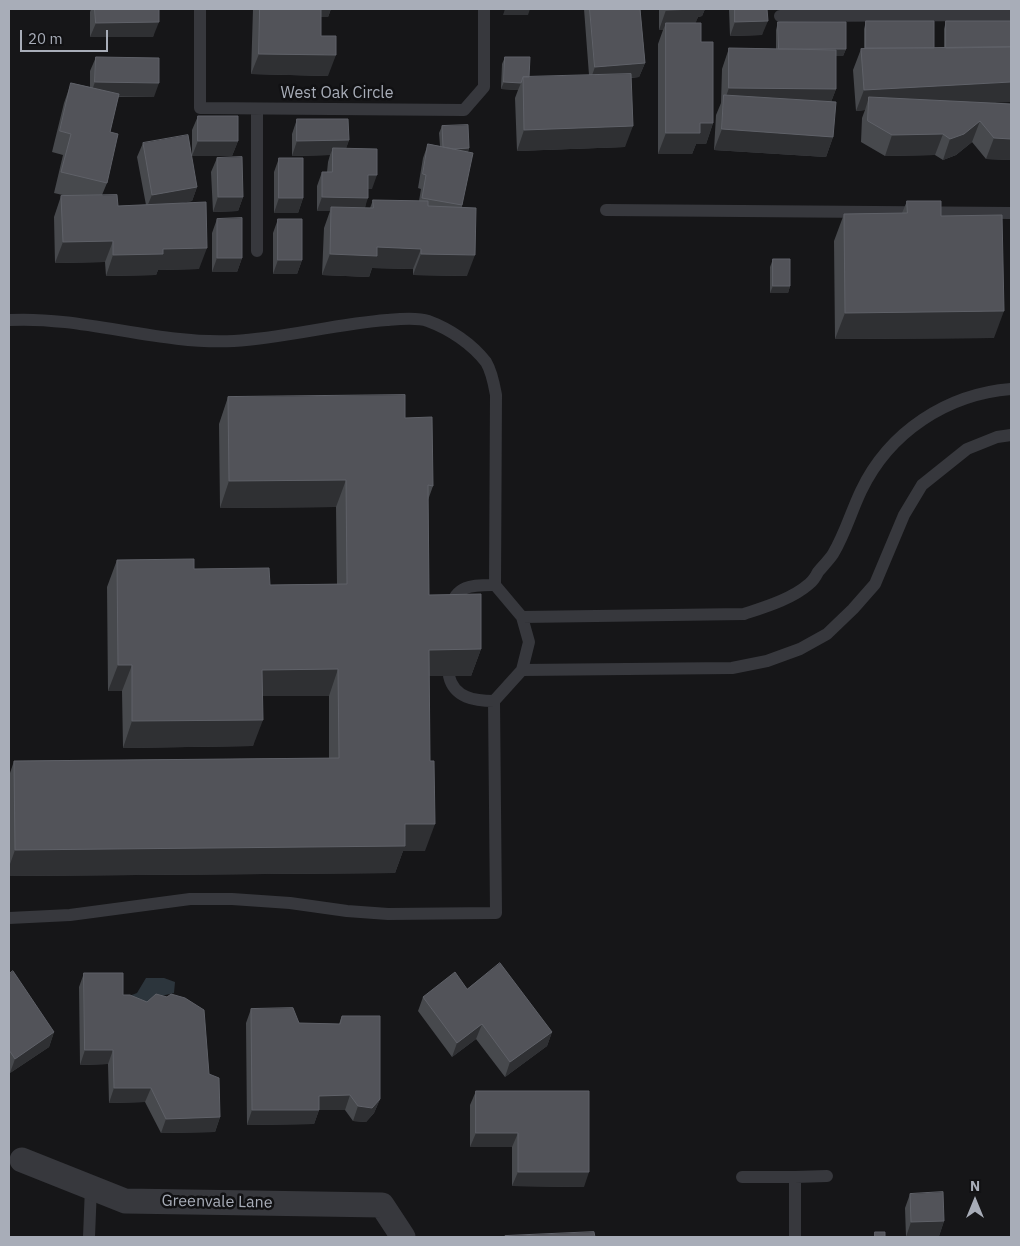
<!DOCTYPE html>
<html>
<head>
<meta charset="utf-8">
<style>
  body { margin:0 }
  #map { position:relative; width:1020px; height:1246px; overflow:hidden; background:#161618; font-family:"IBM Plex Sans",sans-serif }
  canvas { display:block }
  .frame { position:absolute; inset:0; border:10px solid #a8adb8; pointer-events:none }
  .north { position:absolute; left:950px; top:1176px; width:50px; height:50px; -webkit-text-stroke:4px #111113; paint-order:stroke; rotate:0deg; font-size:14px; font-weight:700; line-height:20px; text-align:center; color:#a8adb8 }
  .north::after { content:''; display:block; margin:auto; width:18px; height:22px; background:#a8adb8; clip-path:polygon(50% 0,100% 100%,50% 72%,0 100%) }
  .scale { position:absolute; left:20px; top:30px; width:88px; height:22px; box-sizing:border-box; border:2px solid #a8adb8; border-top:0; padding-left:6px; font-size:15px; line-height:18px; white-space:nowrap; color:#a8adb8; -webkit-text-stroke:4px #111113; paint-order:stroke }
</style>
</head>
<body>
<div id="map">
<canvas width="1020" height="1246"></canvas>
<div class="frame"></div>
<div class="north">N</div>
<div class="scale">20 m</div>
</div>
<script>
const ctx = document.querySelector('canvas').getContext('2d');
ctx.lineJoin = 'round';
function fillPath(path, color) { ctx.fillStyle = color; ctx.fill(path, 'evenodd'); }
function stroke(path, color, width, dash) { ctx.strokeStyle = color; ctx.lineWidth = width; ctx.lineCap = dash ? 'butt' : 'round'; ctx.setLineDash(dash || []); ctx.stroke(path); }
function label(font, color, halo, rows, align = 'center') {
  ctx.font = font + ' "IBM Plex Sans",sans-serif'; ctx.lineWidth = 5; ctx.setLineDash([]); ctx.textBaseline = 'middle'; ctx.strokeStyle = halo; ctx.fillStyle = color; for (const [text, x, y, turn = 0] of rows) {
    ctx.save(); ctx.translate(x, y); ctx.rotate((+turn || 0) * Math.PI / 180); ctx.textAlign = isNaN(turn) ? turn : align; if (halo) ctx.strokeText(text, 0, 0); ctx.fillText(text, 0, 0); ctx.restore();
  }
}
fillPath(new Path2D(`
  M146,978H164L175,982L174,993L157,997L147,1004L129,996L137,993Z`), '#2c353c');
stroke(new Path2D(`
  M200,9V108L464,110L484,87V9
  M780,16L1011,15
  M257,109V251
  M606,210L1011,213
  M9,320C85,316 157,345 234,341C285,338 335,324 387,320C399,319 417,317 428,321C450,329 472,344 486,362C492,372 494,384 496,395L495,585L522,617L529,642L522,670L494,701L496,913L388,914L347,911L290,903L232,899H190L70,915L9,918
  M450,609C456,584 473,585 495,585
  M522,617L744,614C765,607 792,599 809,584C813,581 816,576 818,572C823,566 829,560 833,554C845,534 851,512 861,491C889,432 947,394 1011,389
  M522,670L732,668L767,661L800,649L827,634L853,609L875,584L904,515L922,485L967,449L997,437L1011,435
  M449,676C454,698 475,701 494,701
  M742,1177H795
  M89,1237L91,1187
  M795,1237V1177L827,1176`), '#37383d', 12);
stroke(new Path2D(`
  M22,1160L125,1201L382,1205L403,1237`), '#37383d', 25);
fillPath(new Path2D(`
  M91,9H159L153,37H90V12Z
  M253,9H331L328,17H321V36L328,76L251,74Z
  M584,9H640L645,63L639,77L631,78L625,147L517,151L515,98L518,90L501,89L502,64L505,57L529,77L589,75Z
  M659,9H705L702,16L698,17L695,23L701,42L713,123L706,144H696L692,154H658V44L663,30H659Z
  M729,9H767L762,35L730,36Z
  M866,21L934,48H944V29L946,21L996,103L1011,104V160L986,159L972,142L956,155L943,160L935,155L885,156L861,142L862,118L865,110L856,111L853,70L861,49H864V29Z
  M778,22L846,49L843,56H836V89L831,102L833,137L826,157L714,150L716,115L721,103L722,69L729,48L776,49V30Z
  M96,57L154,97H118L110,132L107,183L102,195L118,206L146,205L137,157L143,143L197,187L192,201L180,203L199,269L158,270L156,275L106,276L105,262L55,263L54,217L61,196H67L54,193L63,155L52,152L64,103L71,83L90,87V71Z
  M198,116L238,141L232,156H192V130Z
  M297,119L349,140L346,148L372,189H368L365,208H370L373,200L419,201L421,189L418,188L423,158L428,144L440,146L439,133L442,126L469,148L468,152L462,207L467,276L413,275V269L372,268L369,277L322,275L324,228L330,211H317V186L322,172H327L328,162L330,155L292,156V134Z
  M217,158L243,197L238,211L213,212L211,172Z
  M279,158L303,198L298,213H274V172Z
  M907,201L941,216L994,338L835,339L834,241L844,214L902,213Z
  M217,219L242,258L237,272H212V233Z
  M278,219L302,260L297,274H273V233Z
  M773,259L790,286L788,293H770V267Z
  M228,397L405,418L433,486L428,500L429,595L481,649L471,676H429L425,851H403L395,873L9,876V776L14,761L329,758V696H262L253,746L123,748L122,691H108L107,587L117,560L194,569L270,585L337,584L336,507L220,508L219,424Z
  M84,973L123,995L147,1002L167,997L209,1074L220,1117L215,1132L161,1133L145,1102L109,1103L108,1064L80,1065L79,987Z
  M9,974L54,1032L49,1047L10,1073L9,1072Z
  M467,989L552,1032L547,1046L505,1077L476,1039L452,1057L418,1011L423,997Z
  M251,1009L299,1023L339,1024L342,1016L380,1099L374,1113L366,1122L353,1121L345,1110H319L314,1124L247,1125L246,1023Z
  M476,1091L584,1187L512,1186V1147H470V1105Z
  M910,1194L944,1221L939,1236L906,1237L905,1208Z`), '#47494d');
fillPath(new Path2D(`
  M317,9H331L328,17H314Z
  M505,9H530L528,15H503Z
  M705,9L702,16L698,17L693,30L666,23L663,30H659L666,10Z
  M768,21L762,35L730,36L735,22Z
  M159,22L153,37H90L96,23Z
  M779,49H846L843,56H776Z
  M259,54L336,55L328,76L251,74Z
  M645,63L639,77L590,81L595,67Z
  M95,82L159,83L154,97L90,96Z
  M504,82L521,83L518,90L501,89Z
  M1011,82V102L869,110V97L865,110L856,111L864,90Z
  M729,88L836,89L828,110L724,102Z
  M980,121L972,142L956,155L943,160L950,139Z
  M700,123H713L706,144H696L692,154H658L666,133Z
  M633,126L625,147L517,151L524,130Z
  M722,129L833,137L826,157L714,150Z
  M943,134L935,155L885,156L892,135Z
  M994,138L1011,139V160L986,159Z
  M349,140L344,155L333,148L330,155L292,156L297,141Z
  M198,141H238L232,156H192Z
  M469,148L466,156L443,150Z
  M368,175H377L372,189H363Z
  M197,187L192,201L146,209L152,195Z
  M218,197H243L238,211L213,212Z
  M322,197L368,198L363,213L331,207L330,211H317Z
  M279,198H303L298,213H274Z
  M113,241L105,262L55,263L63,242Z
  M377,247L421,249L413,269L372,268L369,277L322,275L330,254Z
  M207,248L199,269L158,270L156,275L106,276L113,255L163,249Z
  M421,254L475,255L467,276L413,275Z
  M217,258H242L237,272H212Z
  M278,260H302L297,274H273Z
  M773,286H790L788,293H770Z
  M1004,311L994,338L835,339L845,313Z
  M346,480L336,507L220,508L229,481Z
  M481,649L471,676H419L429,650Z
  M118,665H132L122,691H108Z
  M338,669L329,696H252L262,670Z
  M263,720L253,746L123,748L132,721Z
  M405,824H435L425,851H403L395,873L9,876V867L15,850Z
  M482,1024L476,1039L452,1057L457,1043Z
  M54,1032L49,1047L10,1073L15,1059Z
  M552,1032L547,1046L505,1077L510,1062Z
  M85,1050H113L108,1064L80,1065Z
  M114,1088H151L145,1102L109,1103Z
  M350,1095L345,1110H319L314,1124L247,1125L252,1110L319,1096Z
  M380,1099L374,1113L366,1122L353,1121L358,1106Z
  M220,1117L215,1132L161,1133L166,1119Z
  M476,1133H518L512,1147H470Z
  M518,1172H589L584,1187L512,1186Z
  M944,1221L939,1236L906,1237L911,1222Z`), '#2f3033');
const building = new Path2D(`
  M95,9H159V22L96,23Z
  M260,9H321V36H336V55L259,54Z
  M590,9H640L645,63L595,67Z
  M666,9H700L666,10Z
  M735,9H767L768,21L735,22Z
  M866,21H934V48H866Z
  M946,21H1011V47L946,48Z
  M778,22H846V49H779Z
  M666,23H701V42H713V123H700V133H666Z
  M1011,47V82L864,90L861,49Z
  M729,48L836,50V89L729,88Z
  M96,57L159,58V83L95,82Z
  M505,57H530L529,77H523L521,83L504,82Z
  M631,74L633,126L524,130L523,77Z
  M71,83L119,94L110,132L118,134L107,183L61,172L71,134L60,131Z
  M724,95L836,102L833,137L722,129Z
  M869,97L1011,104V139L994,138L980,121L964,134L950,139L943,134L892,135L868,121Z
  M198,116H238V141H198Z
  M297,119H348L349,140L297,141Z
  M468,125L469,148L454,149L443,147L442,126Z
  M188,135L197,187L152,195L143,143Z
  M428,144L473,153L462,205L422,198L426,175L423,174Z
  M333,148L377,149V175H368V198L322,197V172H332Z
  M242,157L243,197H218L217,158Z
  M279,158H303V198H279Z
  M117,195L118,206L206,202L207,248L163,249V254L113,255V241L63,242L61,196Z
  M373,200L428,201V206L476,208L475,255L421,254V249L377,247V256L330,254L331,207L373,208Z
  M907,201H941V216L1002,215L1004,311L845,313L844,214L907,213Z
  M242,218V258H217V219Z
  M278,219H302V260H278Z
  M773,259H790V286H773Z
  M405,395V418L432,417L433,486L428,485L429,595L481,594V649L429,650L430,761H434L435,824H405V846L15,850L14,761L339,758L338,669L262,670L263,720L132,721V665H118L117,560L194,559V569L269,568L270,585L347,584L346,480L229,481L228,397Z
  M500,963L552,1032L510,1062L482,1024L457,1043L423,997L455,972L467,989Z
  M13,971L54,1032L15,1059L9,1050V974Z
  M84,973H123V995H130L147,1002L156,994L167,997L171,994L185,998L204,1010L209,1074L219,1078L220,1117L166,1119L151,1088H114L113,1050H85Z
  M293,1008L299,1023L340,1024L342,1016H380V1099L372,1108L358,1106L350,1095L319,1096V1110H252L251,1009Z
  M476,1091H589V1172H518V1133H476Z
  M943,1192L944,1221L911,1222L910,1194Z
  M594,1232L595,1237H505V1236Z
  M875,1232H885V1237H875Z`);
fillPath(building, '#525359');
stroke(building, '#5f6168', 1);
label('16px', '#a8adb8', '#111113', [
  ["West Oak Circle",337,93],
  ["Greenvale Lane",217,1202,1]
]);
</script>
</body>
</html>
